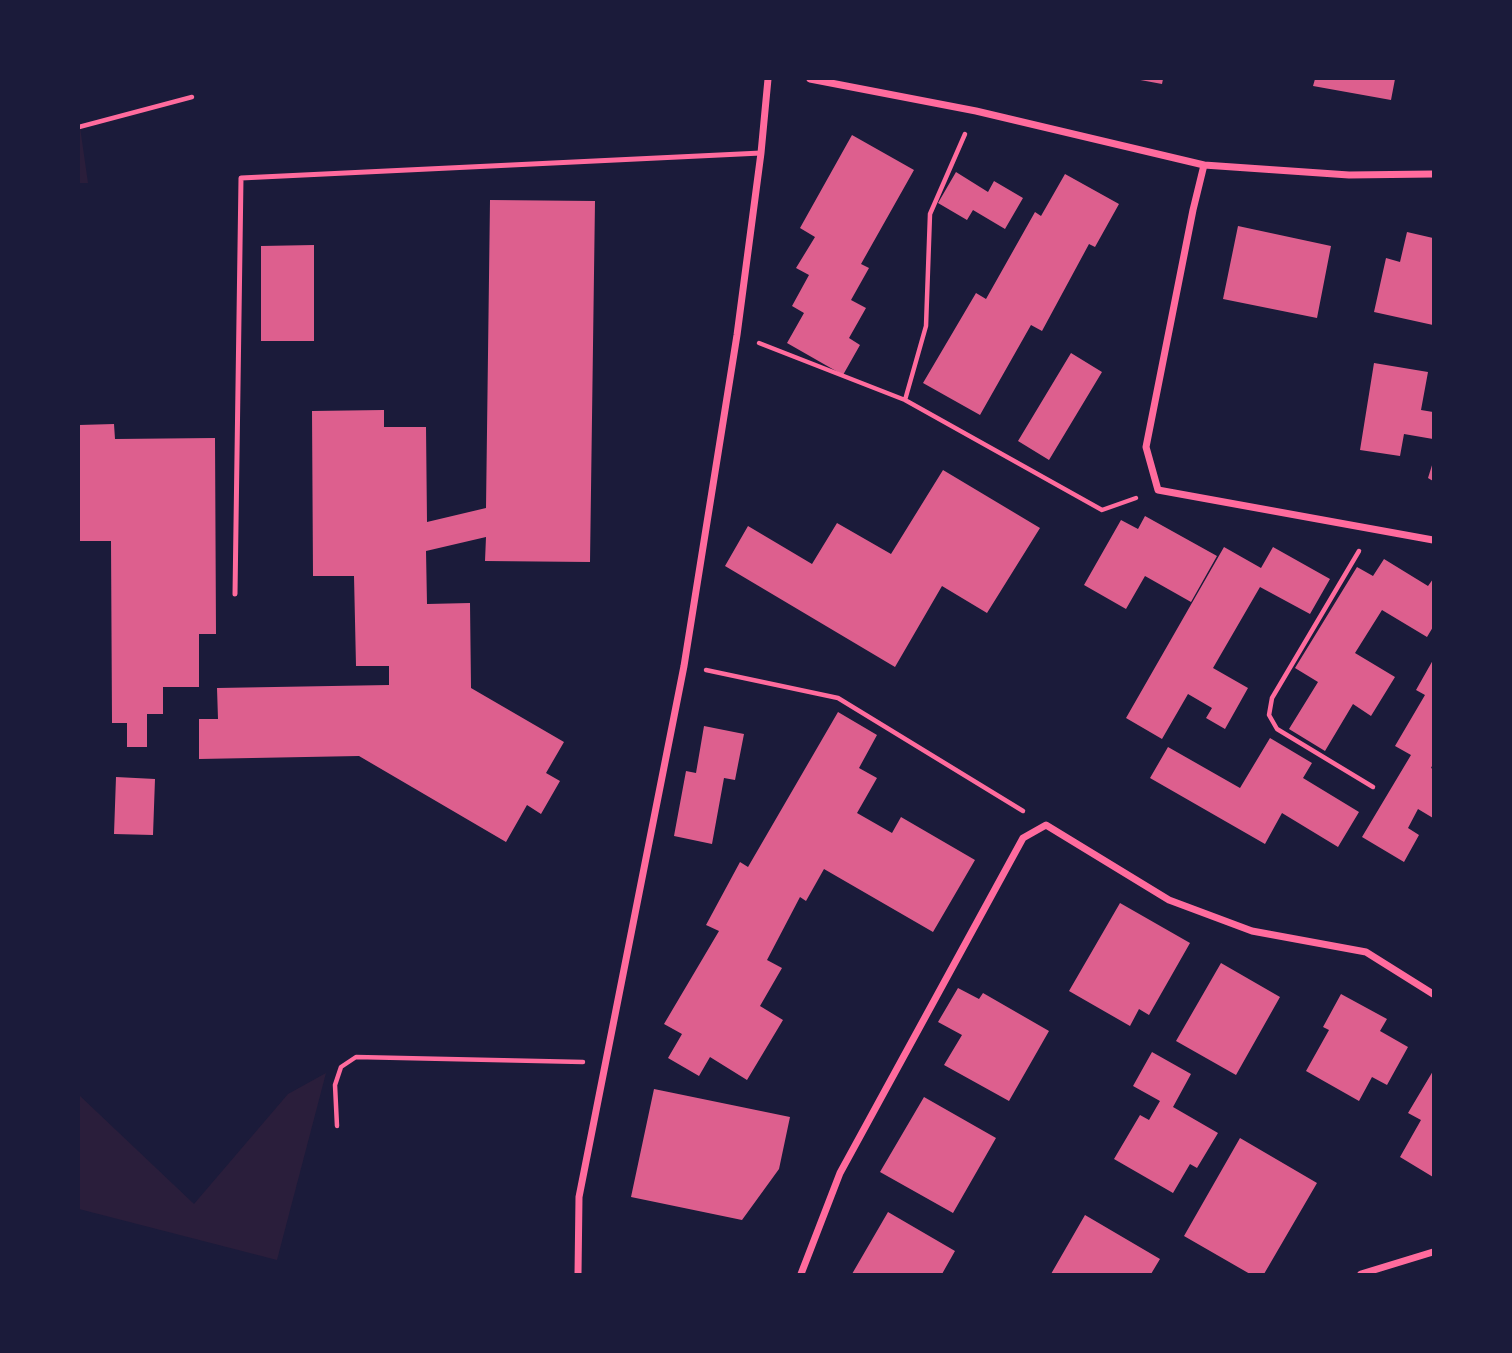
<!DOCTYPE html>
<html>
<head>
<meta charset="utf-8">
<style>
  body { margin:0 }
  #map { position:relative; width:1512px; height:1353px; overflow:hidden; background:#1b1b3a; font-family:"PT Sans Narrow",sans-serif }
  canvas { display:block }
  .frame { position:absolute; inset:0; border:80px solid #1b1b3a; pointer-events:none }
</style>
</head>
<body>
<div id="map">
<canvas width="1512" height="1353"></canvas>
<div class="frame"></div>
</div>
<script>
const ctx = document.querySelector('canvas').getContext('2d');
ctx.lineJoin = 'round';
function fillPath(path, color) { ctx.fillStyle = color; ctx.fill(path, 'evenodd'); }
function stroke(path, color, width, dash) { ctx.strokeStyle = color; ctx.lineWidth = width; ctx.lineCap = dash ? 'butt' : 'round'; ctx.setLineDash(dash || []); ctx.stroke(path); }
fillPath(new Path2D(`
  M79,79L80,127L88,183H79Z
  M326,1073L277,1260L79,1209V1095L194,1204L288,1094Z`), '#2a1e3b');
fillPath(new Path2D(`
  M1135,79H1163L1162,84Z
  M1315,79H1395L1391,100L1313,86Z
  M852,135L914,170L861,264L869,268L851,300L866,308L849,338L860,345L843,375L787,343L804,313L792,306L809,275L796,268L815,237L800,228Z
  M956,172L988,192L994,181L1023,198L1005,229L973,210L967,220L938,203Z
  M1065,174L1119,204L1095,247L1089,244L1042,331L1031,325L980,415L923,383L976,293L986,299L1035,212L1041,216Z
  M490,200L595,201L590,562L485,561L486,537L426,551L427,604L470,603L471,688L564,742L546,773L560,781L541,814L527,805L506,842L359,756L199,759V719H218L217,688L389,685V666H356L354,576H313L312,411L384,410V427H426L427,522L486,508Z
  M1238,226L1331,246L1317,318L1223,299Z
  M1407,232L1433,238V325L1374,312L1386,258L1400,262Z
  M314,245V341H261V246Z
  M1071,353L1102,372L1049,460L1018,441Z
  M1374,363L1428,372L1421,410L1433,412V439L1404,434L1400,456L1360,450Z
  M114,424L115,439L215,438L216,634H199V687H163V714H147V747H127V723H112L111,541H79V425Z
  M1433,462V481L1428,478Z
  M943,470L1040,528L987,613L942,586L895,667L725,566L748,526L812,564L837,523L891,554Z
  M1145,516L1217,556L1191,602L1145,576L1126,609L1084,585L1121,520L1138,529Z
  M1224,547L1261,568L1273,547L1330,579L1310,614L1260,587L1213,668L1248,688L1225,729L1206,718L1212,708L1188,694L1162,739L1126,718Z
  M1384,559L1428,586L1433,579V627L1427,637L1382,610L1355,653L1395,677L1371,716L1353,704L1325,751L1289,729L1318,682L1295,668L1357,567L1373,576Z
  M1433,660V764L1431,768L1433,769V818L1418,809L1408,828L1419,835L1404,862L1362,837L1411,755L1395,746L1425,695L1416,690Z
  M838,712L877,735L859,768L877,778L857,813L892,833L901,817L975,860L933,932L824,869L806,901L800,897L767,960L782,968L760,1006L783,1020L747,1080L710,1057L699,1076L668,1058L682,1034L664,1024L719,931L706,925L740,862L748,867Z
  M704,726L744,734L735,780L724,778L712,844L674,836L686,771L696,773Z
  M1270,738L1312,763L1303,778L1359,812L1338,847L1282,813L1265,844L1150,778L1168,747L1240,788Z
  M116,777L155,779L153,835L114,834Z
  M1120,903L1190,943L1149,1015L1139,1009L1130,1026L1069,991Z
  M1221,963L1280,997L1236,1075L1176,1041Z
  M958,988L979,999L983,993L1049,1031L1009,1101L944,1065L962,1035L938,1022Z
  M1341,994L1387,1019L1380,1031L1408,1047L1387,1085L1372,1077L1359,1101L1306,1071L1329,1030L1323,1027Z
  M1152,1052L1191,1074L1173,1107L1218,1133L1197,1168L1190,1164L1173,1193L1114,1159L1140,1115L1149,1120L1160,1101L1133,1086Z
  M1433,1071V1177L1400,1157L1421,1120L1408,1113Z
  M654,1089L790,1117L779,1169L742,1220L631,1197Z
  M924,1097L996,1138L953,1213L880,1172Z
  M1240,1138L1317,1183L1264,1274H1250L1184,1236Z
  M888,1212L955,1251L942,1274H852Z
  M1085,1215L1160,1259L1151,1274H1051Z`), '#dd5f8e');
stroke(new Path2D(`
  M79,127L192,97
  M759,343L905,400L926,326L930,214L965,134
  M905,400L1102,510L1136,498
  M1359,551L1272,698L1269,715L1277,729L1373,787
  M706,670L838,698L1023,811
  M337,1126L335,1085L341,1067L356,1057L583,1062`), '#ff6b9d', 4.5);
stroke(new Path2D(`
  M235,594L241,178L761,153`), '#ff6b9d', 5);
stroke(new Path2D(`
  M810,79L976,111L1204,165L1349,175L1433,174
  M1204,165L1193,210L1146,447L1158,490L1433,540
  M578,1274L579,1197L684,666L737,335L761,153L768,79
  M801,1274L840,1173L1023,838L1046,825L1169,900L1252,931L1366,952L1433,994
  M1361,1274L1433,1252`), '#ff6b9d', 7);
</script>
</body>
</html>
